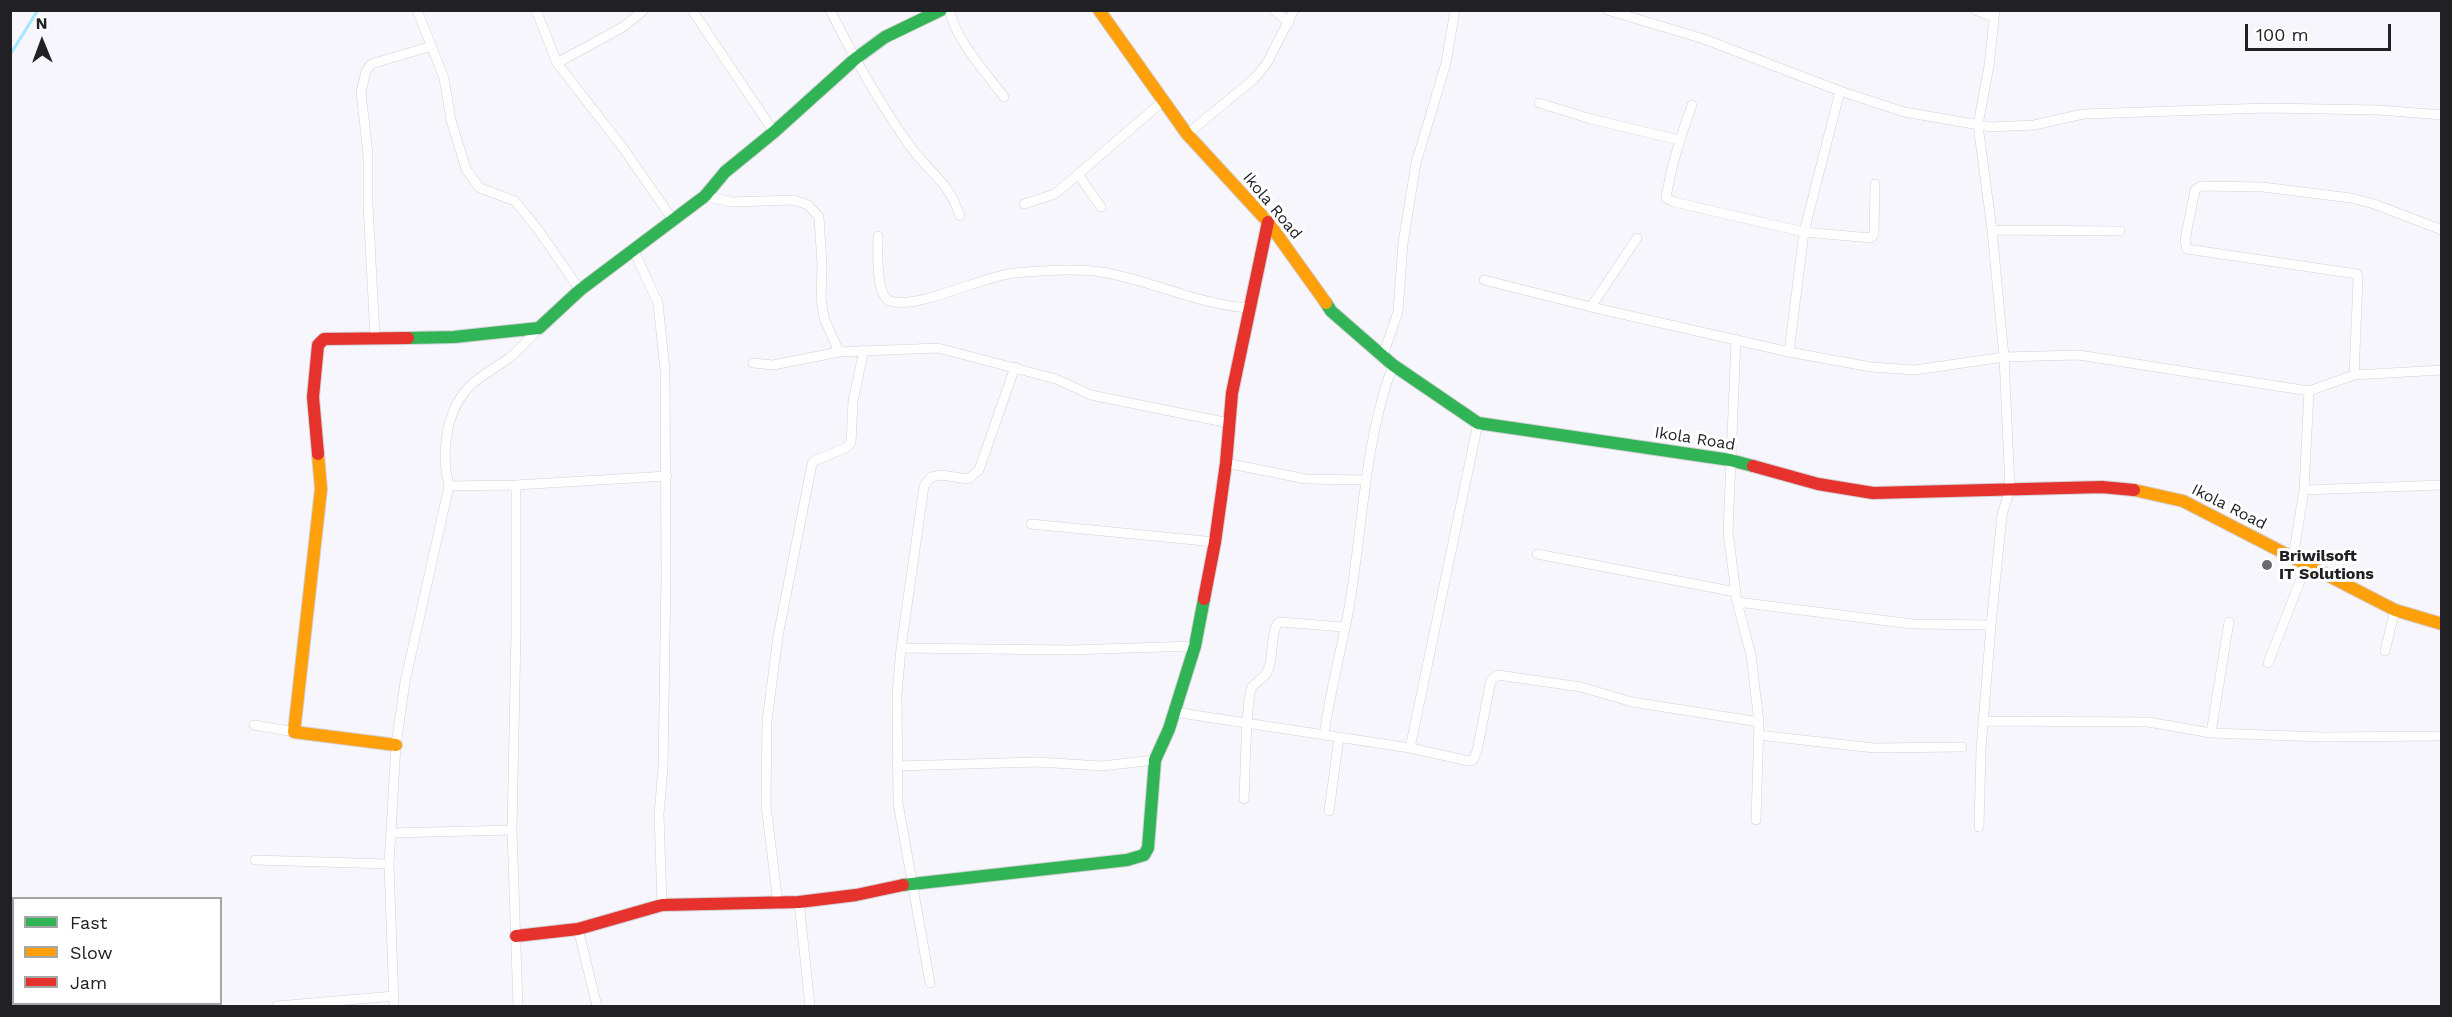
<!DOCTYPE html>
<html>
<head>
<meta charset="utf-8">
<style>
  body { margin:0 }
  #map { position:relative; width:2452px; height:1017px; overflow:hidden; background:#f7f6fc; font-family:"Work Sans",sans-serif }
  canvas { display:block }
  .frame { position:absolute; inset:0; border:12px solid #212024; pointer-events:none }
  .legend { position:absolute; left:12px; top:897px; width:210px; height:108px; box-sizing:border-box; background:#fff; border:2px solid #a6a6a7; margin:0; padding:8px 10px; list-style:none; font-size:18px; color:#212024 }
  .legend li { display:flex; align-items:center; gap:12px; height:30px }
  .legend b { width:30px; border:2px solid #a6a6a7 }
  .north { position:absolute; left:12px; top:12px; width:60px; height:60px; -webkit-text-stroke:4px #fff; paint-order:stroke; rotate:359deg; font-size:16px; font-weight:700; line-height:24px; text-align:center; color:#212024 }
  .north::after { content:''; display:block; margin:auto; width:21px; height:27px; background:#212024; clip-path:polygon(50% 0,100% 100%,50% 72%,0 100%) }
  .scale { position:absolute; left:2245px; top:24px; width:146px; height:27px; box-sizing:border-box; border:3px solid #212024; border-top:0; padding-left:8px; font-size:18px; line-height:21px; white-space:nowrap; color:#212024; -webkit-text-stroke:4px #fff; paint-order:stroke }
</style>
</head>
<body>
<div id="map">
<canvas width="2452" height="1017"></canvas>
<div class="frame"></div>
<ul class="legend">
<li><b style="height:8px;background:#30b455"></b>Fast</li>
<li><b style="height:8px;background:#ff9f0a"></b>Slow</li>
<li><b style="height:8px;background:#e5322d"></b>Jam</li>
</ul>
<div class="north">N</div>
<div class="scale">100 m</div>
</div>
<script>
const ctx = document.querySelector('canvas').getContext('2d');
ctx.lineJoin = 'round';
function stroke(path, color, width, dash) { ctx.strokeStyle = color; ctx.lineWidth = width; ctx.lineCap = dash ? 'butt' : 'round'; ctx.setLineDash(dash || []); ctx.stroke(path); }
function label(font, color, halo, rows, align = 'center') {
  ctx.font = font + ' "Work Sans",sans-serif'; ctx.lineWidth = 6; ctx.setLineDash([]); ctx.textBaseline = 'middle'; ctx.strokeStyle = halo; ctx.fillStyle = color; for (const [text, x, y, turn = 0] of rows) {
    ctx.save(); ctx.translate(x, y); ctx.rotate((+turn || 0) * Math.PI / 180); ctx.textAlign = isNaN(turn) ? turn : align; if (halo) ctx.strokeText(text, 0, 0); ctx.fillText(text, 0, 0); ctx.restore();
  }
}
stroke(new Path2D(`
  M10,55L38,10`), '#a0e9fa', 3);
const street = new Path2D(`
  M417,10L444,78L451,120L466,169L480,188L515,201L539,231L580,290
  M536,10L557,63L623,148L673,220
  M692,10L774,132
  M830,10C854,58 879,103 910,146C930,174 948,180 960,216
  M949,10C958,43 984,70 1004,97
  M1274,10L1289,23
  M1607,10L1704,39L1840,91L1904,112L1991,127L2034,125L2083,114L2267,108L2379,110L2442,115
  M1975,10L1994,17
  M557,63L623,27L644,10
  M1539,103L1591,119L1679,140
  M1692,105C1681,135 1671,166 1666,198L1674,202L1804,232L1871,238L1874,234L1875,184
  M1187,134L1254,79L1267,63L1294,10
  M1078,174L1101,207
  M705,196L731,202L794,200L808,205L819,217L822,265L821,298L824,318L839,352L938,348L1056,379L1091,395L1229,423
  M1024,204L1055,194L1162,102
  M1992,230L2120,231
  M878,236C878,251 875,295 890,301C916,310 984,276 1014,273C1040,271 1076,268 1101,272C1152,280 1200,306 1251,308
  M633,249L658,303L665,370L666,575L663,768L659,814L662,905
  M1484,280L1591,307L1789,352L1871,367L1915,370L2004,357L2079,355L2309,391L2354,375L2442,370
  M1591,307L1637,238
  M375,337L368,205V155L361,92L366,71L371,64L432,46
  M1736,339L1728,532L1737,602L1751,655L1759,722L1756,820
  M1789,352L1804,232L1840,91
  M1383,355L1398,312L1403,243L1416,163L1446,63L1455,10
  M753,363L773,365L839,352
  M2354,375L2358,280L2357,274L2187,249L2185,240L2195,190L2201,186L2263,187L2351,198L2374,204L2442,230
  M1226,463L1306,479L1366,480
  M516,485V633L512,830L518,1006
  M449,486L516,485L667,476
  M2304,490L2442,485
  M1031,524L1215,542
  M1537,554L1736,592
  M2293,558L2304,490L2309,391
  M1737,602L1912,624L1991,625
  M901,648L1069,650L1195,646
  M2385,651L2395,610
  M2268,663L2306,566
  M1174,712L1410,748L1469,761L1473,760L1477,751L1491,680L1498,675L1581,687L1632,702L1759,722
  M1983,721L2148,722L2211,733L2323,737L2442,736
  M254,725L294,732
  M2211,733L2229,622
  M1324,735C1330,692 1341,651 1349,608C1363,527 1364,442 1393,365
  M1758,735L1874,748L1962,747
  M1410,748L1478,423
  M897,766L1038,762L1102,766L1155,760
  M1244,799C1245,781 1246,697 1252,687C1257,680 1265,679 1268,670C1274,656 1270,638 1277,624L1280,622L1344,627
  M1329,811L1339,737
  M1979,827L1981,749L1991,625L2002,515L2010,489L2004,357L1992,230L1978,125L1989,66L1995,10
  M391,833L512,830
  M255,860L389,864
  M799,902L810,1006
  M778,904L766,805L767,721L778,636L812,464L814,461L845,448L851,443L853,401L864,350
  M578,929L597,1006
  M930,983L898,803L897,695L901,648L924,486L931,477L941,475L968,479L979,470L1015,367
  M277,1006L394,996
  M394,1006L389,864L396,745L405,682L449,486C441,455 445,413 468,388C479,376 496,368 509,358C520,349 530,338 539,328`);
const fast = new Path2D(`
  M1326,303L1331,311L1393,365L1478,423L1730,460L1753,466
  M408,338L454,337L539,328L580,290L705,196L725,172L774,132L855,59L885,37L941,10
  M903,885L1127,860L1144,855L1148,848L1155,760L1169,729L1195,646L1204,599`);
const slow = new Path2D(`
  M1099,10L1187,134L1268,222L1326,303
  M318,454L321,489L294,732L396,745
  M2134,490L2183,501L2395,610L2442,624`);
const jam = new Path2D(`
  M318,454L313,397L318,345L324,339L408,338
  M1753,466L1818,484L1873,493L2102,487L2134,490
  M1204,599L1215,542L1226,463L1232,393L1268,222
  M516,936L578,929L662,905L799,902L856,895L903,885`);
stroke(street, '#d2d1d6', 10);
stroke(fast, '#d2d1d6', 14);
stroke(slow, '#d2d1d6', 14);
stroke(jam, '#d2d1d6', 14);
stroke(street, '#fefeff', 9);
stroke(fast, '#30b455', 12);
stroke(slow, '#ff9f0a', 12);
stroke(jam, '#e5322d', 12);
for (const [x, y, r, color] of [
  [2267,565,6,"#6c6b70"]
]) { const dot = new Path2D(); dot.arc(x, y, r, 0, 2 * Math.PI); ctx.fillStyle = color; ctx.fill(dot); stroke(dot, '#fff', 2); }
label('16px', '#212024', '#fff', [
  ["Ikola Road",1272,206,50],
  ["Ikola Road",1695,439,9],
  ["Ikola Road",2229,507,27]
]);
label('bold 16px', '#212024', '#fff', [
  ["Briwilsoft",2279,556],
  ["IT Solutions",2279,574]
], 'left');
</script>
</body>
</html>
